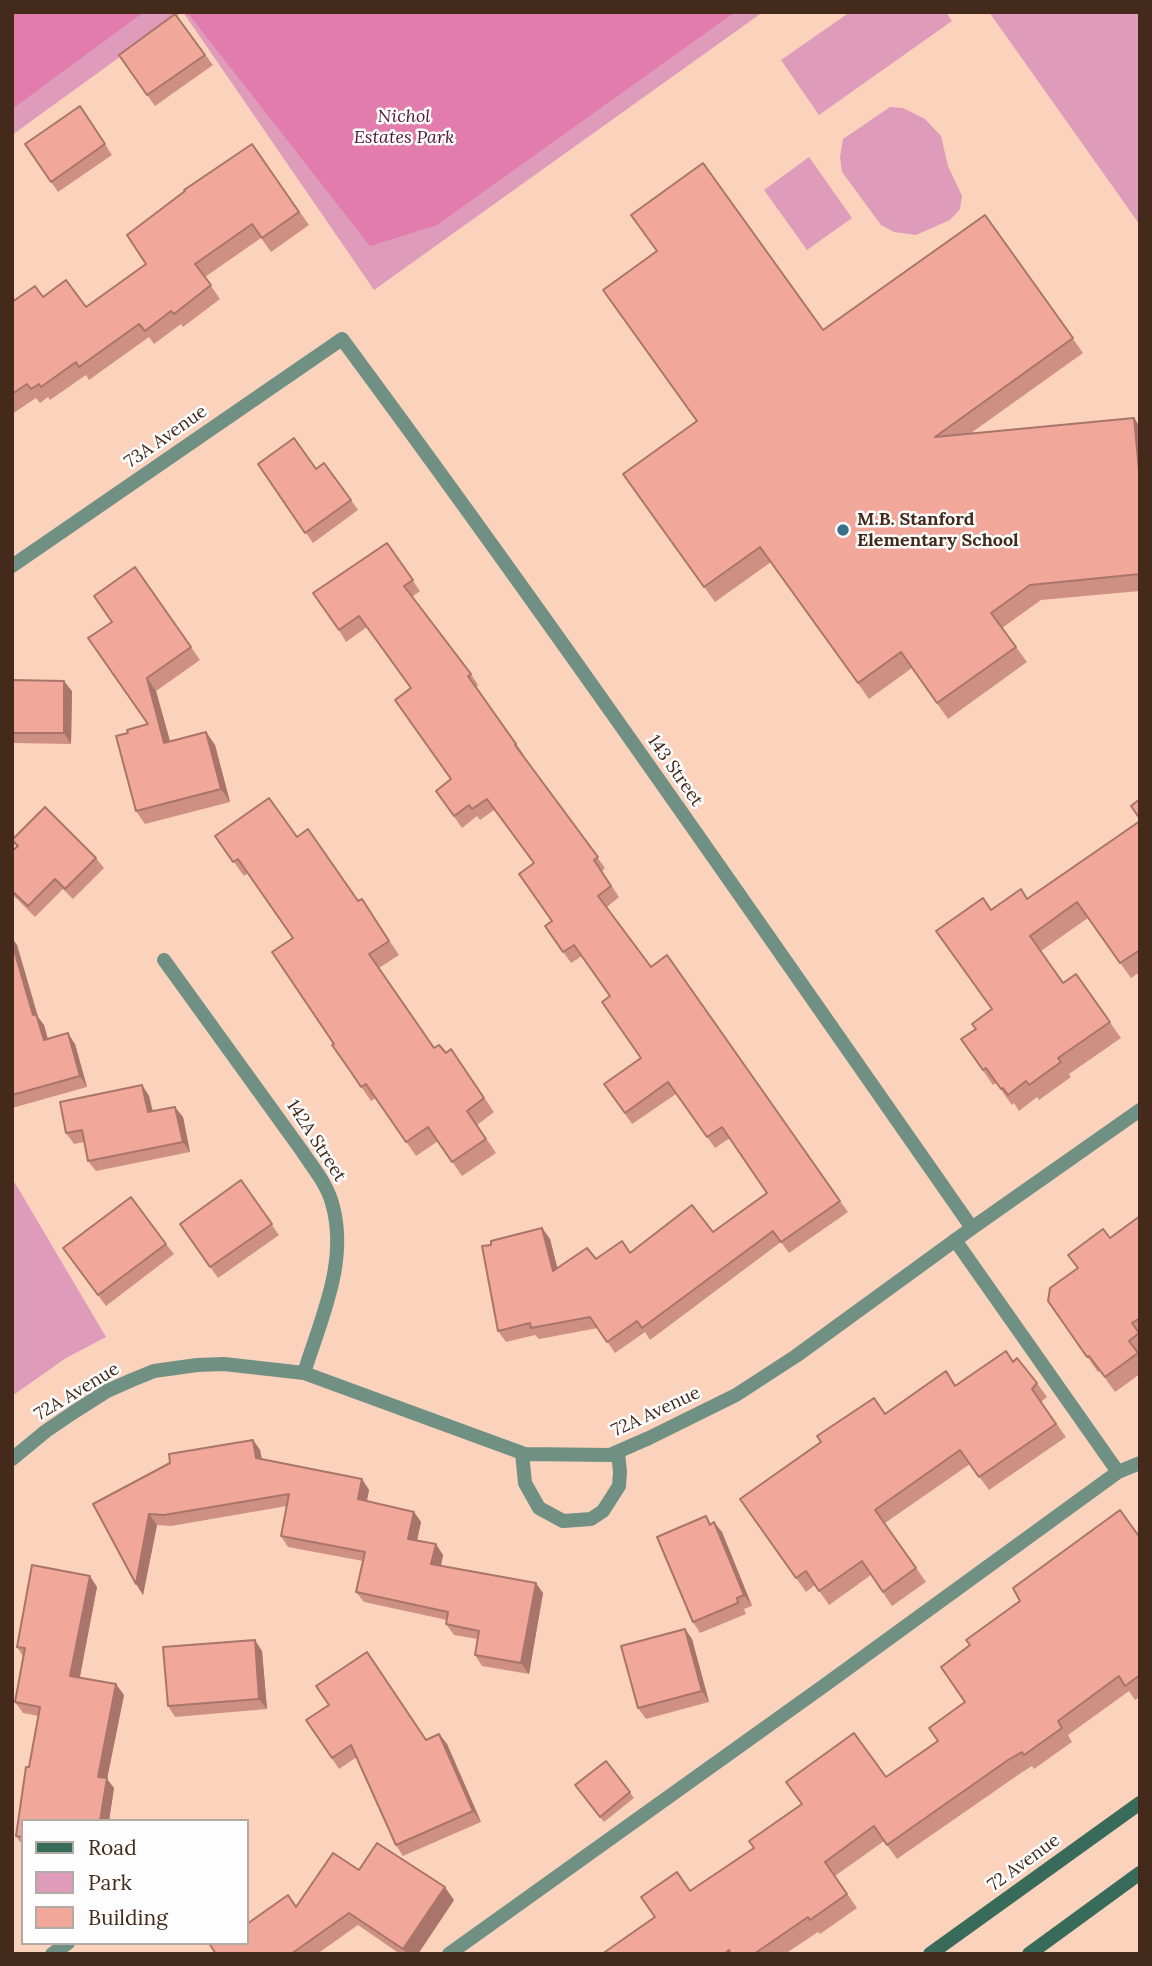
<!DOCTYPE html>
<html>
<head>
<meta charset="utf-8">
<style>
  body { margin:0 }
  #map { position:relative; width:1152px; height:1966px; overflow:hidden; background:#fbd3bd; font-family:Lora,serif }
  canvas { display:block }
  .frame { position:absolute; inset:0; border:14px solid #432a1b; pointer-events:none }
  .legend { position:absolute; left:21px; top:1819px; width:228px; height:126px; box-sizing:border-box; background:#fdfdfd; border:2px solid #b3a9a3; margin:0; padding:9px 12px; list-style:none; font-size:21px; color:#432a1b }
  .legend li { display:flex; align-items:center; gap:14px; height:35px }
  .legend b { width:35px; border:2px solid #b3a9a3 }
</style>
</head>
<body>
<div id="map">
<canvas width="1152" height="1966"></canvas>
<div class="frame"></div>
<ul class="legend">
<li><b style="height:9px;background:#396b5b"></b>Road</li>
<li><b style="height:19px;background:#df9bba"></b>Park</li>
<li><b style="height:19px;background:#f1a799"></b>Building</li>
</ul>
</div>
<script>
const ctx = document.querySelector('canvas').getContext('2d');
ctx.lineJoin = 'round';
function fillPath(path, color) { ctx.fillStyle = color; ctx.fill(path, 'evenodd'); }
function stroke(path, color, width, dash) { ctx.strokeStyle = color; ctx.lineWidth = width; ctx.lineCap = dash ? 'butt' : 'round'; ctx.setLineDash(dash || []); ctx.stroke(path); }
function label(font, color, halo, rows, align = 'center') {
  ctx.font = font + ' Lora,serif'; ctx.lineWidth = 5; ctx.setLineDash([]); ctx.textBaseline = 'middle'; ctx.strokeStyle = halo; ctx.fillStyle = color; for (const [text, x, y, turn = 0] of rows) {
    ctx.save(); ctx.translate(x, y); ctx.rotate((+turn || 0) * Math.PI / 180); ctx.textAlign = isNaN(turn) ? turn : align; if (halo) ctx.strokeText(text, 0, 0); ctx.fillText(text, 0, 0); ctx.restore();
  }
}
fillPath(new Path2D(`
  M12,12H182L12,135Z
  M183,12H763L374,290Z
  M850,12H946L952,21L819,115L781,60Z
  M989,12H1140V225Z
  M890,107L903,108L925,119L941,136L948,166L962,196L960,209L950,220L916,235L894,232L881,225L842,172L840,157L843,139Z
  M809,157L852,218L807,250L764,190Z
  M12,1178L106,1337L66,1358L12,1396Z`), '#df9bba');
fillPath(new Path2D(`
  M12,12H144L12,109Z
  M187,12H735L437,225L370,246Z`), '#e27cad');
stroke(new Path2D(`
  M955,1240L1118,1472
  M449,1954L825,1685L1118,1472L1140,1463`), '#709084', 14);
stroke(new Path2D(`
  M12,566L342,339C558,631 764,930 972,1228
  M164,960L302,1151C313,1168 327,1184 332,1203C349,1261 321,1318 304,1373
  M522,1453L525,1483L539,1508L563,1521L591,1519L603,1511L619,1486L620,1472L618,1452
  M12,1459L46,1431L74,1412L107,1391L132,1380L154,1371L197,1365L224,1364L304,1373L525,1454L610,1455L649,1438L736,1395L796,1356L972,1228L1140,1110
  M52,1954L68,1943`), '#709084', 14);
stroke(new Path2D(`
  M930,1954L1140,1803
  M1029,1954L1140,1873`), '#396b5b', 14);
fillPath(new Path2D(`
  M175,14L213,65L155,106L119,55Z
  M80,106L112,155L58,192L25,144Z
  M252,144L309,225L271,252L261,238L205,277L220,299L183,327L181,324L154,344L149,337L89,380L86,375L50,400L48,397L40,403L36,398L12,414V302L43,297L86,307L146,264Z
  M985,215L1083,353L971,433L1134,418L1140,427V591L1041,600L1002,628L1027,662L948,719L912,668L869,699L771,562L715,602L623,474Z
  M258,464L351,500L358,510L313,543Z
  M387,543L420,591L412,597L471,674L478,685L476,687L524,755L523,756L605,868L602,871L619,897L607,907L651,967L840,1201L848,1212L789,1253L781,1242L650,1340L645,1332L615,1353L598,1328L539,1339L535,1335L506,1342L498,1331L491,1245L542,1228L550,1239L557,1268L596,1259L630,1253L713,1232L767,1193L730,1138L715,1148L676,1094L632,1124L604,1084L641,1058L610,996L582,956L571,963L545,926L552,921L534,863L494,810L480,820L477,816L462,828L436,791L451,779L411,688L367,627L346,642L339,630Z
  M135,567L200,660L156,691L170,741L206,732L215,745L230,802L145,824L136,811L128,733L148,724L112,622Z
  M12,680L72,691L71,744L12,743Z
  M1140,821V972L1131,978L1088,918L1041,951L1063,983L1076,974L1121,1038L1069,1074L1071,1077L1039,1100L1037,1097L1019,1111L1014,1103L1012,1105L996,1083L993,1085L961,1039L976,1029L992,1009L991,910L1027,899Z
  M215,836L297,837L358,901L362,899L399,955L379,968L434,1048L446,1053L451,1049L494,1112L477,1125L496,1153L462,1176L438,1141L416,1156L376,1098L371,1101L332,1045L334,1044L293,938L248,873L244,876Z
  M12,841L96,858L104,868L73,899L63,889L35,917L12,894V851L17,847Z
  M12,938L17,945L38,1017L44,1025L48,1039L75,1044L87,1087L12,1108Z
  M142,1085L149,1096L153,1111L183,1117L190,1152L96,1171L88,1161L84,1142L74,1144L66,1133Z
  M241,1180L279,1235L218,1278L180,1224Z
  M1140,1216V1374L1115,1392L1100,1371L1098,1372L1048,1301L1077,1268L1110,1238Z
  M166,1244L174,1254L106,1306L71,1259Z
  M1013,1362L1037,1383L1047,1397L1041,1402L1066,1437L989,1490L970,1464L885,1523L926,1582L892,1606L871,1575L829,1605L815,1585L806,1592L740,1499L885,1414Z
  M253,1440L260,1450L262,1460L362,1479L369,1490L367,1501L414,1512L421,1522L417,1541L443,1555L441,1566L543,1593L529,1674L482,1666L475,1655L478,1639L454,1635L446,1624L447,1620L364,1602L356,1592L363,1561L288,1547L281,1536L287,1506L171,1526L157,1525L143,1595L93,1504Z
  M711,1524L722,1532L752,1606L744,1609L746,1614L700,1633L693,1622Z
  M1140,1534V1697L1135,1700L1129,1691L1068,1735L1072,1742L1034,1769L1032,1766L1018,1775L897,1859L884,1841L835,1876L857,1908L820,1934L818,1932L785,1954H602L690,1891L886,1777L938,1741L965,1702Z
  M97,1587L80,1677L124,1695L107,1779L114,1788L109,1821H23V1846L16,1836L39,1716L23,1713L15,1702L23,1656L17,1647Z
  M685,1629L692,1639L709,1702L646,1719L638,1708Z
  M262,1651L267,1709L175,1717L168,1706Z
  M306,1720L426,1740L439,1734L447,1744L481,1822L403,1856L396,1845L357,1757L339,1769Z
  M606,1761L634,1798L604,1822L575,1785Z
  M359,1870L454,1900L418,1954H400L358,1925L317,1954H216Z`), '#cf9084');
fillPath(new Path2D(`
  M1134,418L1140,427V481Z
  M147,678L156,691L174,756L164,743Z
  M64,681L72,691L71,744L64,733Z
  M206,732L215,745L230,802L221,789Z
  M12,938L17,945L38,1017L44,1025L51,1051L44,1040L33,1015L12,943Z
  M68,1033L75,1044L87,1087L80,1076Z
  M142,1085L149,1096L155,1123L148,1112Z
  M175,1107L183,1117L190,1152L183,1142Z
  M542,1228L550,1239L561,1282L553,1271Z
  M253,1440L260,1450L264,1469L256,1458Z
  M362,1479L369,1490L365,1510L358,1499Z
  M414,1512L421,1522L415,1549L408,1539Z
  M149,1514L157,1525L143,1595L136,1584Z
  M714,1522L722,1532L752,1606L744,1595Z
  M436,1544L443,1555L439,1575L431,1564Z
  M90,1576L97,1587L78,1686L70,1676Z
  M536,1583L543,1593L529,1674L521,1663Z
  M685,1629L692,1639L709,1702L702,1691Z
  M255,1640L262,1651L267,1709L259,1699Z
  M116,1684L124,1695L107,1779L114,1788L109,1821H100L98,1777Z
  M439,1734L447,1744L481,1822L473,1811Z
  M445,1887L454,1900L418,1954H407L403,1949Z`), '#a9756b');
const building = new Path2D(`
  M175,14L205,55L147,95L119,55Z
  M80,106L105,144L51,182L25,144Z
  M252,144L299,212L262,238L252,224L195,264L211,285L174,314L171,311L145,331L139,324L79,367L76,362L41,387L39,384L31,389L27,384L12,394V302L35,286L43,297L66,280L86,307L146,264L127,235L185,191L184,190Z
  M703,163L823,330L985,215L1073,338L935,437L1134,418L1140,481V574L1030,585L991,613L1016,647L937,703L901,652L858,683L760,547L704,587L623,474L697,421L603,290L657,251L631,215Z
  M294,438L316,469L324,463L351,500L305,533L258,464Z
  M387,543L413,580L404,586L471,674L468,676L516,744L515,745L598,857L594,860L611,886L598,896L651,967L667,955L840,1201L781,1242L773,1231L642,1328L637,1321L607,1342L590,1317L531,1328L530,1323L498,1331L482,1246L491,1245V1241L542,1228L553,1271L587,1248L596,1259L622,1241L630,1253L692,1205L713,1232L767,1193L722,1127L707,1137L668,1082L625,1113L604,1084L641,1058L602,1002L610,996L574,945L563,952L545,926L552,921L519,874L534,863L487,799L472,809L469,805L454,816L436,791L451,779L395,700L411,688L359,616L339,630L313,593Z
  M135,567L191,647L147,678L164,743L206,732L221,789L136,811L116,736L128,733L127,730L148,724L88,638L112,622L94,596Z
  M12,680L64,681V733H12Z
  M269,798L297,837L308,829L358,901L362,899L389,941L369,954L434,1048L439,1045L446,1053L451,1049L484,1098L467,1111L486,1139L452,1162L428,1127L406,1142L366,1084L361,1087L351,1072L332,1045L334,1044L272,952L293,938L238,859L233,862L215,836Z
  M1140,799V819L1131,806Z
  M45,807L96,858L65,889L55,879L28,906L12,891V851L18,846L12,840Z
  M1140,821V950L1120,963L1077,902L1030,936L1063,983L1076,974L1110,1022L1058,1058L1061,1062L1029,1085L1026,1081L1008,1095L1003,1088L1001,1089L986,1068L983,1070L961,1039L976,1029L972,1024L992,1009L936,931L983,898L991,910L1021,889L1027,899Z
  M12,943L33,1015L36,1014L44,1040L68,1033L80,1076L12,1095Z
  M142,1085L148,1112L175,1107L183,1142L88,1161L82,1130L66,1133L60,1102Z
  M241,1180L272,1224L210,1267L180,1224Z
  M131,1197L166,1244L98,1295L63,1248Z
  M1140,1216V1318L1132,1323L1139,1333L1129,1341L1138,1353L1105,1377L1089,1356L1087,1357L1048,1301L1050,1288L1078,1268L1068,1255L1103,1229L1110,1238Z
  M1006,1351L1013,1362L1017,1358L1037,1383L1032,1389L1056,1424L979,1477L960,1450L875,1510L916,1568L883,1592L862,1561L819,1591L806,1571L796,1578L740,1499L821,1442L817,1436L874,1398L885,1414L946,1371L955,1386Z
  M253,1440L256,1458L362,1479L358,1499L414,1512L408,1539L436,1544L431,1564L536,1583L521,1663L475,1655L479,1631L446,1624L448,1612L356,1592L365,1552L281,1536L289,1494L164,1515L149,1514L136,1584L93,1504L170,1463L169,1454Z
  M1120,1510L1138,1535L1140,1534V1675L1125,1686L1119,1676L1058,1721L1062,1728L1024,1755L1022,1752L1008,1760L887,1845L874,1826L825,1862L847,1894L810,1920L808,1917L754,1954H731L729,1950L724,1954H602L655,1917L641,1897L677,1872L690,1891L754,1848L749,1841L802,1804L786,1782L854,1733L886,1777L938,1741L929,1728L965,1702L941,1667L970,1645L966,1640L1020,1601L1013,1588Z
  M706,1516L710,1525L714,1522L744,1595L737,1598L738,1603L693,1622L657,1537Z
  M32,1565L90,1576L70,1676L116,1684L98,1777L107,1778L100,1821H23V1837L16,1836L26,1767H29L40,1707L15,1702L25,1648L17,1647Z
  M685,1629L702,1691L638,1708L621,1646Z
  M255,1640L259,1699L168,1706L163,1647Z
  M367,1652L426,1740L439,1734L473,1811L396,1845L351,1745L332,1758L306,1720L329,1705L316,1686Z
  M606,1761L630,1792L600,1817L575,1785Z
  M377,1843L445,1887L403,1949L349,1913L291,1954H216L209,1943H247V1924L288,1895L296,1907L333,1853L359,1870Z`);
fillPath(building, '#f1a799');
stroke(building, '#a9756b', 2);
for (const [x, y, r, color] of [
  [843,530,7,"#38708a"]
]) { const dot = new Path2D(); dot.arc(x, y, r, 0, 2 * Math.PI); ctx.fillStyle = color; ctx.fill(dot); stroke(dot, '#fdfdfd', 2.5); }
label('italic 18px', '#531437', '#fdfdfd', [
  ["Nichol",404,117],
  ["Estates Park",404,138]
]);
label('18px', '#432a1b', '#fdfdfd', [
  ["73A Avenue",166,437,-35],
  ["143 Street",675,771,55],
  ["142A Street",316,1141,57],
  ["72A Avenue",77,1392,-31],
  ["72A Avenue",656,1412,-25],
  ["72 Avenue",1024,1863,-36]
]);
label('bold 18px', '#432a1b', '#fdfdfd', [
  ["M.B. Stanford",857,520],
  ["Elementary School",857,541]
], 'left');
</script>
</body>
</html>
